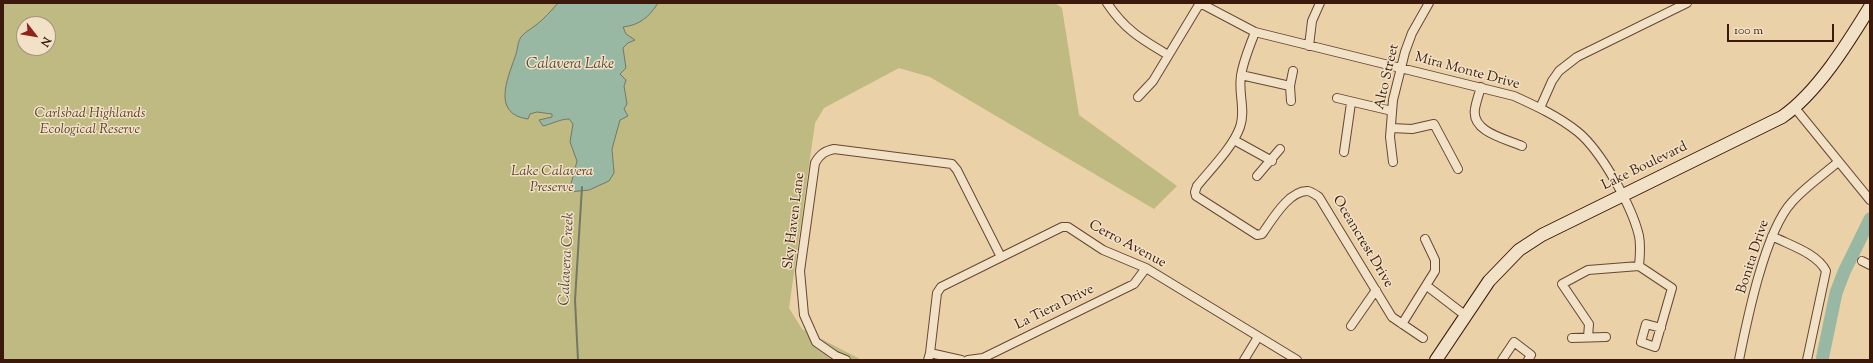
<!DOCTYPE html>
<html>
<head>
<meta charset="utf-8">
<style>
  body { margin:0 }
  #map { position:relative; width:1873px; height:363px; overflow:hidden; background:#ead1a7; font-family:"Sorts Mill Goudy",serif }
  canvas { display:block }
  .frame { position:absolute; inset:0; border:4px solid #3b190b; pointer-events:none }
  .north { position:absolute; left:16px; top:16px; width:40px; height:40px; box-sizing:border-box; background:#f1e1c6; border:1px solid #a8917b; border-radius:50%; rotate:121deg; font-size:11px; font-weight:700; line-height:16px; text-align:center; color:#3b190b }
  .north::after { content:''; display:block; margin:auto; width:14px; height:18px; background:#8f2418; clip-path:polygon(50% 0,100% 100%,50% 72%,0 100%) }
  .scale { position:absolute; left:1727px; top:24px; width:107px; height:18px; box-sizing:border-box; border:2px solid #3b190b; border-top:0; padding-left:5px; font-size:12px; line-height:14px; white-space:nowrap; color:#3b190b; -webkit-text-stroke:3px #f1e1c6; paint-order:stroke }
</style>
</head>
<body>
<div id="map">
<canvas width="1873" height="363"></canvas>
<div class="frame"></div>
<div class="north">N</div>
<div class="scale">100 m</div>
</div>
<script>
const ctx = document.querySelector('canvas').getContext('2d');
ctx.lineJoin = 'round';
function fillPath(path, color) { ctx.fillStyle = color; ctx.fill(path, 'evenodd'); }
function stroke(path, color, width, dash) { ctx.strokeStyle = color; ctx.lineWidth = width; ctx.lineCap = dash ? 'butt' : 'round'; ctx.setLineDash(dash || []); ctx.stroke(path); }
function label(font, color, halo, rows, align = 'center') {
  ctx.font = font + ' "Sorts Mill Goudy",serif'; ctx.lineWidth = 3; ctx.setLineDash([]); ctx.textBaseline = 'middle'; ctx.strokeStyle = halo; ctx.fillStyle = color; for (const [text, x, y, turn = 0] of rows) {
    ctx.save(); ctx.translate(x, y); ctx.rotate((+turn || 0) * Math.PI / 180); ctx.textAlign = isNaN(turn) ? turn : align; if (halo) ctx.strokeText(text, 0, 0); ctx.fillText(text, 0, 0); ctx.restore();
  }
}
fillPath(new Path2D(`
  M3,3H1055L1062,8L1079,115L1177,186L1154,209L930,77L899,68L824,108L815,123L789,308L802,329L862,360H3ZM24,24H48V48H24Z`), '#bfb982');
const water = new Path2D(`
  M558,3H658C649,17 640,25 623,27L626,34L635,40L628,43L623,48L626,68L620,74L626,80L624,86L627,104L624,109L628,116L620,120L612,149L614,173L609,181L589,190L569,192L577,161L570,142L573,124L569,119C560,119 552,124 543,126L539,120L552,117V114L537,112L530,114L528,119C492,114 507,80 515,57C518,50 517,43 521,37C525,32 531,29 536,25C544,19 551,11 558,3Z`);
fillPath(water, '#99b8a3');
stroke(water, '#737866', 1);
stroke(new Path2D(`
  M578,360L575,300L582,187`), '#737866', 2);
stroke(new Path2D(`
  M1822,360L1836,293L1844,272L1870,219`), '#99b8a3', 13);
const minor = new Path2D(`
  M1107,3C1125,30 1141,39 1168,55
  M1200,3L1255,32L1514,96C1536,106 1558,116 1578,132C1601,151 1632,206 1639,236C1641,246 1640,256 1639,266
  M1255,32C1250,46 1243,61 1241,76C1238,93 1246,110 1240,127C1233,147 1210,170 1197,186L1195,192L1196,196L1257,235L1262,234C1272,220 1289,190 1308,191C1312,192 1316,195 1319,197L1392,317L1423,338
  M1309,46L1312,21L1320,3
  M1241,75L1290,86
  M1481,87C1479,94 1476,102 1475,109C1471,132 1506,139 1522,146
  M1138,97L1153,81L1200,3
  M1337,98L1392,111
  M1291,101L1290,86L1293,71
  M1540,108L1552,81L1559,71L1577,57L1687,3
  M1795,108L1870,200
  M1391,128L1412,129L1434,124L1458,169
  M1234,140L1272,161
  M1344,152L1351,103
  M1393,162L1390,137L1393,100L1405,52L1412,33L1429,3
  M1257,176L1280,149
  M1772,236C1789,245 1817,253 1826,271L1807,360
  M1862,261L1870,265
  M1639,266L1672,288L1655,347L1641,342L1646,324L1661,328
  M1427,286L1466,316
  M1402,324L1435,271V260L1425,239
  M1351,326L1376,290
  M1588,337L1589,324L1562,284L1588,270L1639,266
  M1572,338L1606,337
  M930,353L961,360
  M846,360L836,356L816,342L804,315L800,271L815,163C820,154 825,151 834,149L952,164L957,170L1001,257
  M928,360L930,353L937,293L941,287L1062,227H1068L1103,250L1146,268L1297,360
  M968,360L983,358L1134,284L1146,268
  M1244,360L1258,337
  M1502,360L1514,342L1531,355L1528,360
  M1739,360C1747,320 1765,231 1792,202C1805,187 1823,175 1838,162`);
const secondary = new Path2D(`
  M1436,360L1489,281L1519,250L1542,235L1782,117C1817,93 1848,43 1870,7`);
stroke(minor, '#674732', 10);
stroke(secondary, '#3b190b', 14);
stroke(minor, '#f1e1c6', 8);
stroke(secondary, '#f1e1c6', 12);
label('14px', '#3b190b', '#f1e1c6', [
  ["Mira Monte Drive",1467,72,15],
  ["Alto Street",1388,77,-77],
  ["Lake Boulevard",1645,167,-26],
  ["Sky Haven Lane",795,221,-83],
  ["Oceancrest Drive",1362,242,59],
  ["Cerro Avenue",1127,245,28],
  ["Bonita Drive",1754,257,-72],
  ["La Tiera Drive",1055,308,-26]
]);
label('italic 14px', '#5c4129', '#f1e1c6', [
  ["Carlsbad Highlands",90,115],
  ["Ecological Reserve",90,131],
  ["Lake Calavera",552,173],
  ["Preserve",552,189]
]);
label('italic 15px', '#574939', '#f1e1c6', [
  ["Calavera Lake",570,65],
  ["Calavera Creek",568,259,-87]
]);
</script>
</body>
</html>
